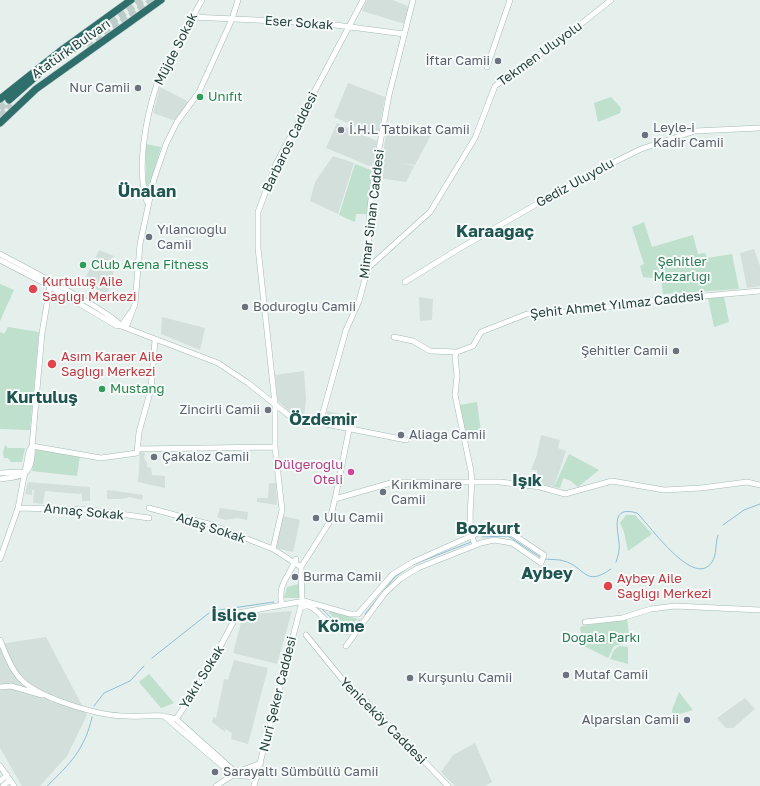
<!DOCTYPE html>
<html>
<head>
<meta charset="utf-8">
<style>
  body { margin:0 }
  canvas { display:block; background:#e5efec }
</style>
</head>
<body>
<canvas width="760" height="786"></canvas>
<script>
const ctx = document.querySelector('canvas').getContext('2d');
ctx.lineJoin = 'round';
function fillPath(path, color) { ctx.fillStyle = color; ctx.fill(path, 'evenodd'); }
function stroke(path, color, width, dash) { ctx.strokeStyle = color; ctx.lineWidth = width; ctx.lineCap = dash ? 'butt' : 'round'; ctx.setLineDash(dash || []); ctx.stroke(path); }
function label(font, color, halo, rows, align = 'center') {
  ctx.font = font + ' "Golos Text",sans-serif'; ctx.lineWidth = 4; ctx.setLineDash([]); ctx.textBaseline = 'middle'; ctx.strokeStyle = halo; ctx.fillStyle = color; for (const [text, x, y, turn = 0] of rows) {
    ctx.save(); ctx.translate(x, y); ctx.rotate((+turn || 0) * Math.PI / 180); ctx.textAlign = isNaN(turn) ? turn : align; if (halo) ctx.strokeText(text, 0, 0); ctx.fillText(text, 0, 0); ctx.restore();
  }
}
fillPath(new Path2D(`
  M367,0H393L410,7L405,24L362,11Z
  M348,83L385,97L378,136L334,117Z
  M160,87L189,102L176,121L153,113Z
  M337,123L377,141L372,167L326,148Z
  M387,128L431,135L415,165L400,163L414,166L406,182L379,178Z
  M333,156L354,163L338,214L310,201L315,182Z
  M754,249L760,266V286L747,288L740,253Z
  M99,250L114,256L113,280L107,294L83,283Z
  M419,297L433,299L432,320L420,321Z
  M162,317L205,328L200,350L161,334Z
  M304,371L306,400L304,416L290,412L278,401L275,375Z
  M327,411L350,416L347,427L325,422Z
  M541,435L560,440L558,448L566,451L554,487L536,483L537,470H531L537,455Z
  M140,452L145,453L144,458L147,463V467L151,468L152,475L165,476V488L138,482Z
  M28,482L90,487V501H82V492L81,494L45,491L43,504L33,503L34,490H32V495L25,494Z
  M269,483H276L277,505L257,502V498H268Z
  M107,490L130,493L143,495L142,500L129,497L122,499H107Z
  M220,508L248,512L247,520L237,518L225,520L217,517Z
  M283,516L300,520L293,552L275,548Z
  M292,611L277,664L233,653L243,615Z
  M46,637L87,715L67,756L40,786H22L0,748V644Z
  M234,660L268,668L248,744L231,739L232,733L221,726L226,730L225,732L212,722L213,717L216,718L224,679L228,680Z
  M745,698L755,709L733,728H726L717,718Z
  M475,743L492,782L485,786H455L441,772L453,755Z`), '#d3dfdb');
fillPath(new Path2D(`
  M611,97L621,108L620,113L598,122L594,103Z
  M146,144L161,147L149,188L146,187Z
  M355,164L371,170L367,214H356L355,222L339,215Z
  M644,222L652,247L693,235L698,254L705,253L707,258L732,254L739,289L663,294L661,279L643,277L640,266L644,264L632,227Z
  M0,284L14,290L0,321Z
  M724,297L729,322L714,327L708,298Z
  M8,327L39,332L30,430L0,429V332L4,334Z
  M477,402L481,432L465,434L459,405Z
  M5,445L8,448H25L22,462H11L8,458H4L3,453Z
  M36,449L80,456L77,476L32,471Z
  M569,454L599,470L578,487L571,481L563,478L560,488L554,487Z
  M626,515H635L652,534L628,551L624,532L620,523Z
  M299,584V598H284L287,587Z
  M330,611L358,619C347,629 339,622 329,613Z
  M627,619L630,642L614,646L608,658L584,646L580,628L582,626Z
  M619,646L628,647V664L610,659L614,650Z
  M149,674L174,703L161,708L139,682Z
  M679,692L693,710L673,716L672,710Z`), '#bee0cc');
stroke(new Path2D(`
  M723,525L744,510L760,504
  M482,537L508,536L540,557
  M545,559C551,560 559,559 564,561C586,567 584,588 611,569
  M616,562C618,556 620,550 619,543C618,529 610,505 637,513C648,523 694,590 712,562C717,555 715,544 718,535
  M322,609C335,621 343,633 360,620
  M219,610L274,602
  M365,614L395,577L412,565L471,542
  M152,658L209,613
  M94,706L104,693L130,681L144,666
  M47,786C70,764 85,749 92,717`), '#8cbed5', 1);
stroke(new Path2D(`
  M85,41L142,0
  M87,46L153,0
  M0,109L9,100
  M0,116L12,105`), '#beccc9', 7, [7, 3.5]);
const secondary = new Path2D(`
  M192,17L320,23L404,34
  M487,67L510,0
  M147,202C136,168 146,117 157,84C161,73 169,62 174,52C184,35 192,17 202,0
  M0,254C19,264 115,314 121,326L218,363L248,383L291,417L406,440
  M0,260L46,284L117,326L127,325L135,304L140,244L154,179L166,144L177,122L199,92L232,19L238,0
  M368,268L430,212L475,138L495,86L571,32L611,0
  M405,282L457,250L582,178L641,149L695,131L760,128
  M121,326L131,312
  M394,337L413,341L430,351L457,352L473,346L481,332L527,314L575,312L647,301L760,291
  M457,352L455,356L457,376L455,395L471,471C474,496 465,520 475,545
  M320,423L346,330L359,301L368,268L370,207L375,170L389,95L413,0
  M32,446L101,458L137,453L139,432L151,389L155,340
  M137,449L275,447
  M0,473L21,472L24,474
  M0,479C14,477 28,478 31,462C32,456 33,452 32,446L42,333L50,286
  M335,499L394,482H500L540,487L565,494L612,481L664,490L701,488L747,482L760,485
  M18,508L91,510L149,518
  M149,508L212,525L273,549L301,567
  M273,549L282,510L275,447V404L258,248V212L276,164L363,0
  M0,559L18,508L29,451L32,446
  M282,605C277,584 289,577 296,559
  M300,608C320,596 327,644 358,628
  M585,622L622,618L651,609L675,606L760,610
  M306,635L360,701L367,702L448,786
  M0,640C5,652 9,665 18,676C35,698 99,716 127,716C144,717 160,713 176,719L233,770L240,771L261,763
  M346,646L385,593L400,579L418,568L481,543L494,540L512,543L541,563L544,555L511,533L504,531L478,533L413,562L393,574L358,614
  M0,687L11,686L42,695
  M164,716L233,775L257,777
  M176,719L202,681L238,613L304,601L350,614H358
  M0,766L14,786
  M0,781L7,775
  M3,786L10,780
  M216,786L233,775
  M254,786L302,602L301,567L329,523L335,499L349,430`);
const highway = new Path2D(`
  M0,99L63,49L131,0
  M9,100L42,71L85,41
  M0,123L36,89L161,0`);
stroke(secondary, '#a3bbb6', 6);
stroke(highway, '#c1cac9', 8);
stroke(secondary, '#fff', 5);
stroke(highway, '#2e6f6c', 7);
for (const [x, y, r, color] of [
  [498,61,4,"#6b7280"],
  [138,88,4,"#6b7280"],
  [200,97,4,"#2e9e5b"],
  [341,130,4,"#6b7280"],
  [645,135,4,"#6b7280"],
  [149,237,4,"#6b7280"],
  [83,265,4,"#2e9e5b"],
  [33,289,5,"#e0444e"],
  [245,307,4,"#6b7280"],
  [676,351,4,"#6b7280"],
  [52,364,5,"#e0444e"],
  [102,389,4,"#2e9e5b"],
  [268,410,4,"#6b7280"],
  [401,435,4,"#6b7280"],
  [154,457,4,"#6b7280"],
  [351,472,4,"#d1479c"],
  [383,492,4,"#6b7280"],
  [316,518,4,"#6b7280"],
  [295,577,4,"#6b7280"],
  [608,586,5,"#e0444e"],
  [566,675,4,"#6b7280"],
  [410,678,4,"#6b7280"],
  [687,720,4,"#6b7280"],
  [215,772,4,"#6b7280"]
]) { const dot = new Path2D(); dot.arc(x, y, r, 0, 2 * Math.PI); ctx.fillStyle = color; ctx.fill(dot); stroke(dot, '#f6fbf9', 1.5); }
label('13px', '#23423e', '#f6fbf9', [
  ["Eser Sokak",299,23,4],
  ["Atatürk Bulvarı",71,49,-35],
  ["Müjde Sokak",176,49,-63],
  ["Tekmen Uluyolu",540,54,-36],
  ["Barbaros Caddesi",290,142,-64],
  ["Gediz Uluyolu",575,183,-29],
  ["Mimar Sinan Caddesi",372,214,-83],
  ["Şehit Ahmet Yılmaz Caddesi",617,305,-6],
  ["Annaç Sokak",84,512,5],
  ["Adaş Sokak",211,528,18],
  ["Yakıt Sokak",202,677,-58],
  ["Nuri Şeker Caddesi",278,694,-76],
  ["Yeniceköy Caddesi",383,721,45]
]);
label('13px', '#5b616d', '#f6fbf9', [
  ["İftar Camii",490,61,"right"],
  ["Nur Camii",130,88,"right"],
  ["Leyle-i",653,128],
  ["Kadir Camii",653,143],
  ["İ.H.L Tatbikat Camii",349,130],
  ["Yılancıoğlu",157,230],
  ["Camii",157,245],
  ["Boduroğlu Camii",253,307],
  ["Şehitler Camii",668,351,"right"],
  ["Zincirli Camii",260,410,"right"],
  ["Aliağa Camii",409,435],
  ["Çakaloz Camii",162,457],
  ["Kırıkminare",391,485],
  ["Camii",391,500],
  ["Ulu Camii",324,518],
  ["Burma Camii",303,577],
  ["Mutaf Camii",574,675],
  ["Kurşunlu Camii",418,678],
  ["Alparslan Camii",679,720,"right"],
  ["Sarayaltı Sümbüllü Camii",223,772]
], 'left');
label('13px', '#27864d', '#f6fbf9', [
  ["Unıfıt",208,97],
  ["Club Arena Fitness",91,265],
  ["Mustang",110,389]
], 'left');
label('13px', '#2c7a56', '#f6fbf9', [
  ["Şehitler",682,262],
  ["Mezarlığı",682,277],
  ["Doğala Parkı",601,638]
]);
label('13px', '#be3a42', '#f6fbf9', [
  ["Kurtuluş Aile",42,282],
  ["Sağlığı Merkezi",42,297],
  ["Asım Karaer Aile",61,357],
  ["Sağlığı Merkezi",61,372],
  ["Aybey Aile",617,579],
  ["Sağlığı Merkezi",617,594]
], 'left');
label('13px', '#b23c85', '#f6fbf9', [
  ["Dülgeroğlu",343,465],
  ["Oteli",343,480]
], 'right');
label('bold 17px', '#1e5550', '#f6fbf9', [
  ["Ünalan",147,192],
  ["Karaağaç",495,232],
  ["Kurtuluş",42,398],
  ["Özdemir",323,420],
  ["Işık",527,481],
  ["Bozkurt",488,529],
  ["Aybey",547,574],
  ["İslice",234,616],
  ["Köme",341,627]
]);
</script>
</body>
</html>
